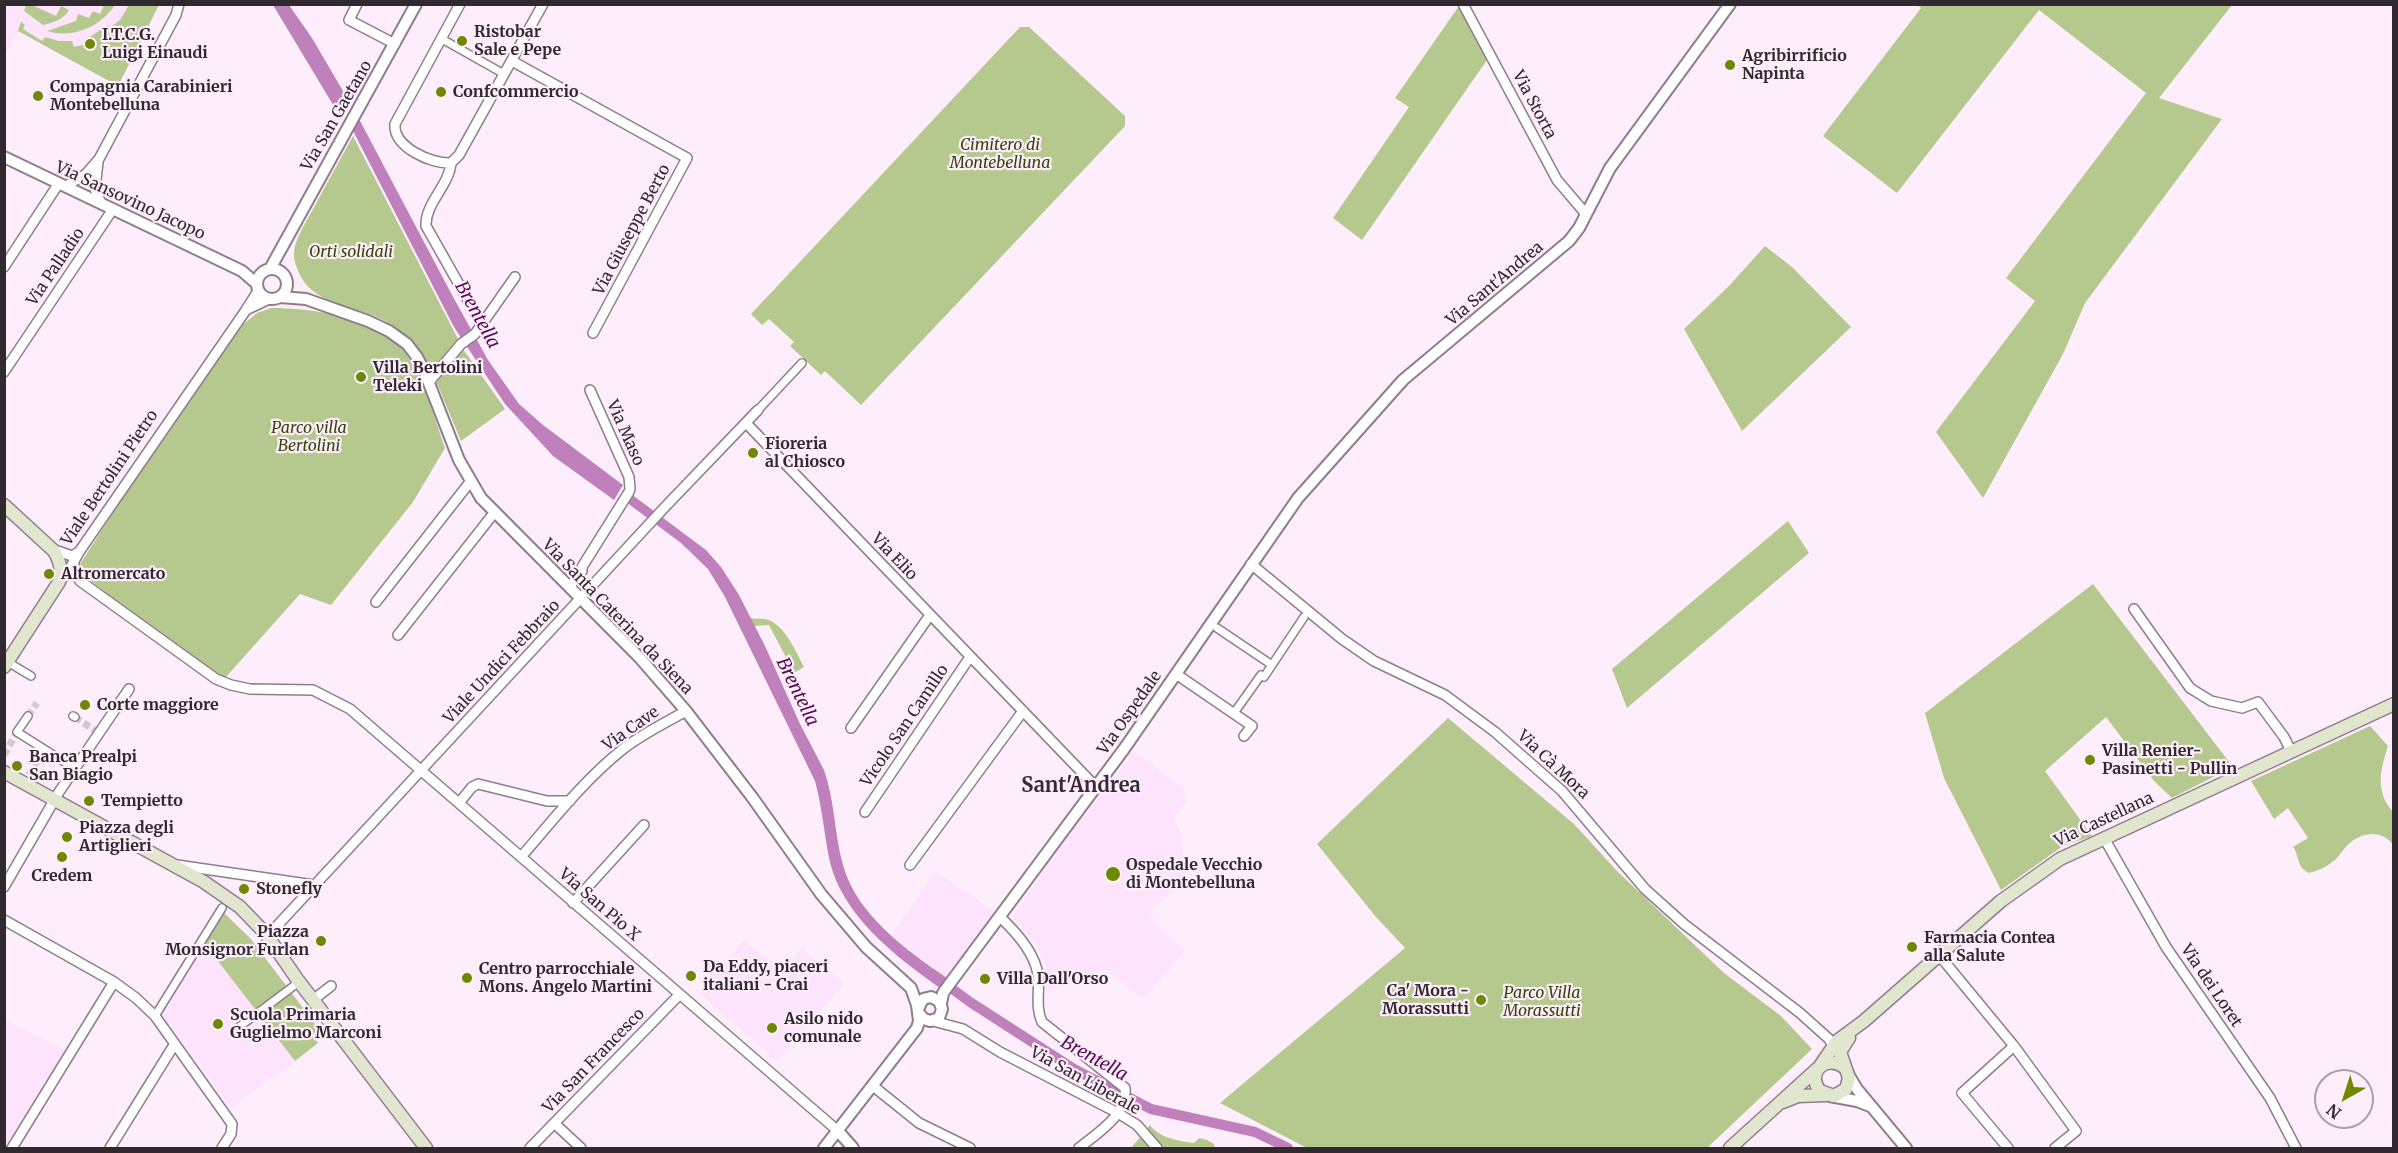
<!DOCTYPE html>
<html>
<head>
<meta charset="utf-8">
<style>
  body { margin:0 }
  #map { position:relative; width:2398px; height:1153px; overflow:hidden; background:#feeefc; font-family:Merriweather,serif }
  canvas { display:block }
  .frame { position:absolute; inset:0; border:6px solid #302930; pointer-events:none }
  .north { position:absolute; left:2314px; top:1069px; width:60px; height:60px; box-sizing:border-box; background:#feeefc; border:2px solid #ac9faa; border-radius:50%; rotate:219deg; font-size:16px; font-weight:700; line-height:24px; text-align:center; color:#302930 }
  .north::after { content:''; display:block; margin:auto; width:21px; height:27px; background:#6c8900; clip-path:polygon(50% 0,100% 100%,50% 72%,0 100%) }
</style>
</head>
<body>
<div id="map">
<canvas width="2398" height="1153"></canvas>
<div class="frame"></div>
<div class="north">N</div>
</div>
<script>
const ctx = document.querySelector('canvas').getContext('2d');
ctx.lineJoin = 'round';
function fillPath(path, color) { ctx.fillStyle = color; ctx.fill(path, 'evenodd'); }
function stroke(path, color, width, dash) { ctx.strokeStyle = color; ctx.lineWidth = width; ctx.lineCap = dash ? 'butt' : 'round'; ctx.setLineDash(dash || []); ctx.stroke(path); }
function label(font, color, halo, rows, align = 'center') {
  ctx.font = font + ' Merriweather,serif'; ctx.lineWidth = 4.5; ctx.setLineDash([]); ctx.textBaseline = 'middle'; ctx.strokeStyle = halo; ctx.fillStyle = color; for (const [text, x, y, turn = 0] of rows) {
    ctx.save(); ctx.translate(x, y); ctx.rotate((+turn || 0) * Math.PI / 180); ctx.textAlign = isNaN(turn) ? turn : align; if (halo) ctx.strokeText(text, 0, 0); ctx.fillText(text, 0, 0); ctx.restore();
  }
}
fillPath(new Path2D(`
  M5,5H159L118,86L19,31L5,56Z
  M1134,751L1184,789L1186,803L1173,819L1180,831L1186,879L1148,914L1185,951L1143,999L1104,969L1075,984L1046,991L1047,970L1044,958L1036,944L1013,917L1045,868Z
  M935,872L996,912L947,978L891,936Z
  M744,940L783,971L802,948L844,984L777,1061L700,994Z
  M204,943L295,1061L231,1108L161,1014Z
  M5,1020L65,1050L5,1146Z`), '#fde3fb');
fillPath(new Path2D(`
  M26,5H32L56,16L61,6L69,10C63,20 54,22 43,25L24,11Z
  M104,5H115C100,27 73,39 47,31L76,21L78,14L89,18L93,11L100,14Z
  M129,5H159L118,86L18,31L21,22L25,25L23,29L42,41L45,37L59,41H72L74,47L90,43L88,38L108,25L111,27L120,20Z
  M1918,5H2232L2159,98L2222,119L2085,303L2063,354L1983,498L1936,432L2035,301L2006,278L2146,93L2039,10L1897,193L1823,136L1921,8Z
  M1459,6L1487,60L1362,240L1333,218L1409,107L1395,98Z
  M1020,27H1029L1125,116V126L861,405L825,371L821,375L790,346L794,342L769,319L762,325L751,314Z
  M353,136L458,339L432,372C421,350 409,335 387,322C357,304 310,307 297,268C294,260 293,254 295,246C300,230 310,215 318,200C329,179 341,158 353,136Z
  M1765,246L1792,267L1851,327L1742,431L1684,329L1729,286Z
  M271,308C311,308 382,317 406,354C423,379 435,419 445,448L413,502L331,605L300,594L225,678L197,662L112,598L84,575L80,564L169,426L240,327L257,313Z
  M463,349L505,409L461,441L436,381Z
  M1788,521L1809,553L1627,708L1612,669Z
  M2093,584L2233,767L2172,798L2154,781L2106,717L2045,771L2092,836L2063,846L2001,890L1944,778L1925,713Z
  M749,618C756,619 763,618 769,620C786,627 796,652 804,667L794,673L769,625L753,626Z
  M1448,718L1574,824L1616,870L1724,973L1781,1016L1812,1049L1707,1148H1307L1220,1103L1405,948L1376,917L1317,844Z
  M2370,726L2388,746C2380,771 2375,791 2393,812V845C2383,831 2365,831 2351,842C2343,848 2339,858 2331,863C2324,868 2317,871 2309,873C2296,867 2300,857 2293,847L2308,838L2288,808L2274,819L2251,781Z
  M223,912L250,938L319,1029L312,1035L318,1043L295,1061L204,943Z
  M1150,1125C1159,1138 1179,1141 1194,1143L1199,1138L1207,1140L1214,1144L1215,1148H1131Z`), '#b5c98e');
fillPath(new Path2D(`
  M273,5H289L312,38L350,103L341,118Z
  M358,117L452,295L488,360L519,404L543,425L623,485L614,500L553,456L505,404L454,327L352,129Z
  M631,494L706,550L721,567L739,595L765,646L800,724L824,770C835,801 834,833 843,865C856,914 907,951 947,978L940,988C895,956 841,915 829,858C824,832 822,807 815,781L725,597L708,569L681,543L626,502Z`), '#bf80bb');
stroke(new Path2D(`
  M932,974L970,1002L1074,1069L1151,1109L1255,1132L1288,1148`), '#bf80bb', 10);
stroke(new Path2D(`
  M28,716L37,703
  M75,717L94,730
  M4,755L17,732
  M29,775L44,748`), '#d5c7d3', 7, [7, 3.5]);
const pedestrian = new Path2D(`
  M442,39L504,74
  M758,410L802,363
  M1217,628L1272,665
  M6,661L31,676
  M1234,713L1261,675L1264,677L1304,617
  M28,716L17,732L74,768
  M73,716L75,717
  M155,1016L222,908
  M239,1027L299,982`);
const minor = new Path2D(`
  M357,4L349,20L395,44
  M460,4L395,124C393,147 431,164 451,163L459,155L543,4
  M1463,4L1557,180L1586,214
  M512,61L687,158L593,333
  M98,162L95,189L101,203
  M451,163C449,186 425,203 426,226L482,325
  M66,186L86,174L99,159L176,15L179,4
  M4,267L59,183
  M258,291L246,310L269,299
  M4,372L113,209
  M429,382L461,344L475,334L515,277
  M590,390L629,477L630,489
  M746,423L1095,786
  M52,549L72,556L79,552
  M74,563V571L80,581L216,679L231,685L250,689L313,690L350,709L838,1131
  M1251,564L1342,639L1374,661L1445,695L1495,732L1562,791L1645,889L1684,924L1800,1013L1829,1039L1833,1046
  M59,582L68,572L79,552L246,310
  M570,586L582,571V567L629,492
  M376,602L470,482
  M2134,609L2190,688L2211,701L2242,708L2258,702L2284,737L2291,751
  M398,635L494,513
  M1176,674L1252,726L1244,736
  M851,728L930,615
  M459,803L472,787L478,784L547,801H570
  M865,812L970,657
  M2104,838L2166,947L2270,1098L2296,1148
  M521,857C553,820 584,780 623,749C642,734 665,723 686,711
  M177,865L314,885
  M910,865L1023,711
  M4,887L59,792L129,689
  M573,903L644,825
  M1000,917C1015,931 1035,953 1038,975C1040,991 1035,1007 1042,1022L1125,1088C1128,1115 1096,1134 1079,1148
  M4,920L114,982L136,998L155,1016L232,1124L231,1134L222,1148
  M266,934L275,928L664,508L758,410
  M1939,955L2014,1046L2076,1131L2055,1148
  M313,1000L331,986
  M933,1021L963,1029L1000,1052L1118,1113L1137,1125L1157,1148
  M873,1086L919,1123L970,1148
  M554,1123L581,1148
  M12,1148L114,982
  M110,1148L174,1045
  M530,1148L679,995
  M2008,1148L1962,1093L2014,1046`);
const tertiary = new Path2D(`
  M4,157L242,271L257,284
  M257 284a15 15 0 1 1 30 0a15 15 0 1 1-30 0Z
  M270,269L416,4
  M280,297L306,299L368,321L389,331L407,344L417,357L425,373L459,460L481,498L639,657L686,711L752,797L821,894L866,947L911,988L917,1005L919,1021L917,1028L824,1148
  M941,1004L943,993L951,982L1124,749L1298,498L1403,380L1569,241L1579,228L1610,168L1730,4
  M918,1009L923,999L931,997L939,1001L942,1009L939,1018L930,1021L924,1019L918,1012
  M1848,1074L1857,1089L1906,1148
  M1830,1096L1857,1101L1870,1106
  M838,1131L853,1148`);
const secondary = new Path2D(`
  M4,505L54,551C60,561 63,571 59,582L4,667
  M4,772L204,882L240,907L266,934L297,979L426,1148
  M1820,1066L1837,1041L1864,1021L2001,901L2060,859L2394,704
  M1845,1068C1827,1053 1805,1072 1820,1091L1834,1096L1846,1089L1849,1078L1840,1052L1849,1038
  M1783,1102L1798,1096L1826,1095
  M1730,1148L1817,1069`);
stroke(pedestrian, '#8f7d8d', 10);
stroke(minor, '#8f7d8d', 12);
stroke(tertiary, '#8f7d8d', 14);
stroke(secondary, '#8f7d8d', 15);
stroke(pedestrian, '#fff', 7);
stroke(minor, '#fff', 9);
stroke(tertiary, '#fff', 10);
stroke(secondary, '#e0e7ce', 12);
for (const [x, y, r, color] of [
  [462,41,6,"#6c8900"],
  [90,44,6,"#6c8900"],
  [1730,65,6,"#6c8900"],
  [441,92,6,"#6c8900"],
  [38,96,6,"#6c8900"],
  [361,377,6,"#6c8900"],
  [753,453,6,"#6c8900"],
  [49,574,6,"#6c8900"],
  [85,705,6,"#6c8900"],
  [2090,760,6,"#6c8900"],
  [17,766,6,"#6c8900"],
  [89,801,6,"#6c8900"],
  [67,837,6,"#6c8900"],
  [62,857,6,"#6c8900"],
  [1113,874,8,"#6c8900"],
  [244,889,6,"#6c8900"],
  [321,941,6,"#6c8900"],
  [1912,947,6,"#6c8900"],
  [691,976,6,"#6c8900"],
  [467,978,6,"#6c8900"],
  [985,979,6,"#6c8900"],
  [1481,1000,6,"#6c8900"],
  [218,1024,6,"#6c8900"],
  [772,1028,6,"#6c8900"]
]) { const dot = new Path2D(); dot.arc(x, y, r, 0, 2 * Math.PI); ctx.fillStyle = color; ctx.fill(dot); stroke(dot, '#feeefc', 2); }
label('bold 16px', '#302930', '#feeefc', [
  ["Ristobar",474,32],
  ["Sale e Pepe",474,50],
  ["I.T.C.G.",102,35],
  ["Luigi Einaudi",102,53],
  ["Agribirrificio",1742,56],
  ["Napinta",1742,74],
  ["Compagnia Carabinieri",50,87],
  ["Montebelluna",50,105],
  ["Confcommercio",453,92],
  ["Villa Bertolini",373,368],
  ["Teleki",373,386],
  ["Fioreria",765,444],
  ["al Chiosco",765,462],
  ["Altromercato",61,574],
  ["Corte maggiore",97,705],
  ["Villa Renier-",2102,751],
  ["Pasinetti - Pullin",2102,769],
  ["Banca Prealpi",29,757],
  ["San Biagio",29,775],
  ["Tempietto",101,801],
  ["Piazza degli",79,828],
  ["Artiglieri",79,846],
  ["Ospedale Vecchio",1126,865],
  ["di Montebelluna",1126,883],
  ["Credem",62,876,"center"],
  ["Stonefly",256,889],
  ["Piazza",309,932,"right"],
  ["Monsignor Furlan",309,950,"right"],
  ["Farmacia Contea",1924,938],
  ["alla Salute",1924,956],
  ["Da Eddy, piaceri",703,967],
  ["italiani - Crai",703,985],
  ["Centro parrocchiale",479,969],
  ["Mons. Angelo Martini",479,987],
  ["Villa Dall'Orso",997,979],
  ["Ca' Mora -",1469,991,"right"],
  ["Morassutti",1469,1009,"right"],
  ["Scuola Primaria",230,1015],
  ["Guglielmo Marconi",230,1033],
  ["Asilo nido",784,1019],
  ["comunale",784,1037]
], 'left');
label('16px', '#302930', '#feeefc', [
  ["Via Storta",1534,105,62],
  ["Via San Gaetano",337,116,-60],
  ["Via Sansovino Jacopo",130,201,25],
  ["Via Giuseppe Berto",632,230,-62],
  ["Via Palladio",56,267,-56],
  ["Via Sant'Andrea",1495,284,-40],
  ["Via Maso",625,433,66],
  ["Viale Bertolini Pietro",110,478,-56],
  ["Via Elio",894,557,46],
  ["Via Santa Caterina da Siena",617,617,46],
  ["Viale Undici Febbraio",502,662,-47],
  ["Via Ospedale",1130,713,-55],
  ["Vicolo San Camillo",905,726,-56],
  ["Via Cave",631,729,-35],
  ["Via Cà Mora",1553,765,43],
  ["Via Castellana",2104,820,-25],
  ["Via San Pio X",599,905,41],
  ["Via dei Loret",2211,986,56],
  ["Via San Francesco",594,1061,-46],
  ["Via San Liberale",1085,1081,29]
]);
label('italic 16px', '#364507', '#feeefc', [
  ["Cimitero di",1000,145],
  ["Montebelluna",1000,163],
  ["Orti solidali",351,252],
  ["Parco villa",309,428],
  ["Bertolini",309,446],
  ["Parco Villa",1542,993],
  ["Morassutti",1542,1011]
]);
label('italic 18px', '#580957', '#feeefc', [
  ["Brentella",477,315,61],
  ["Brentella",797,692,64],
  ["Brentella",1094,1059,29]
]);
label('bold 20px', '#372936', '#feeefc', [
  ["Sant'Andrea",1081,786]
]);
</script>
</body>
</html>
